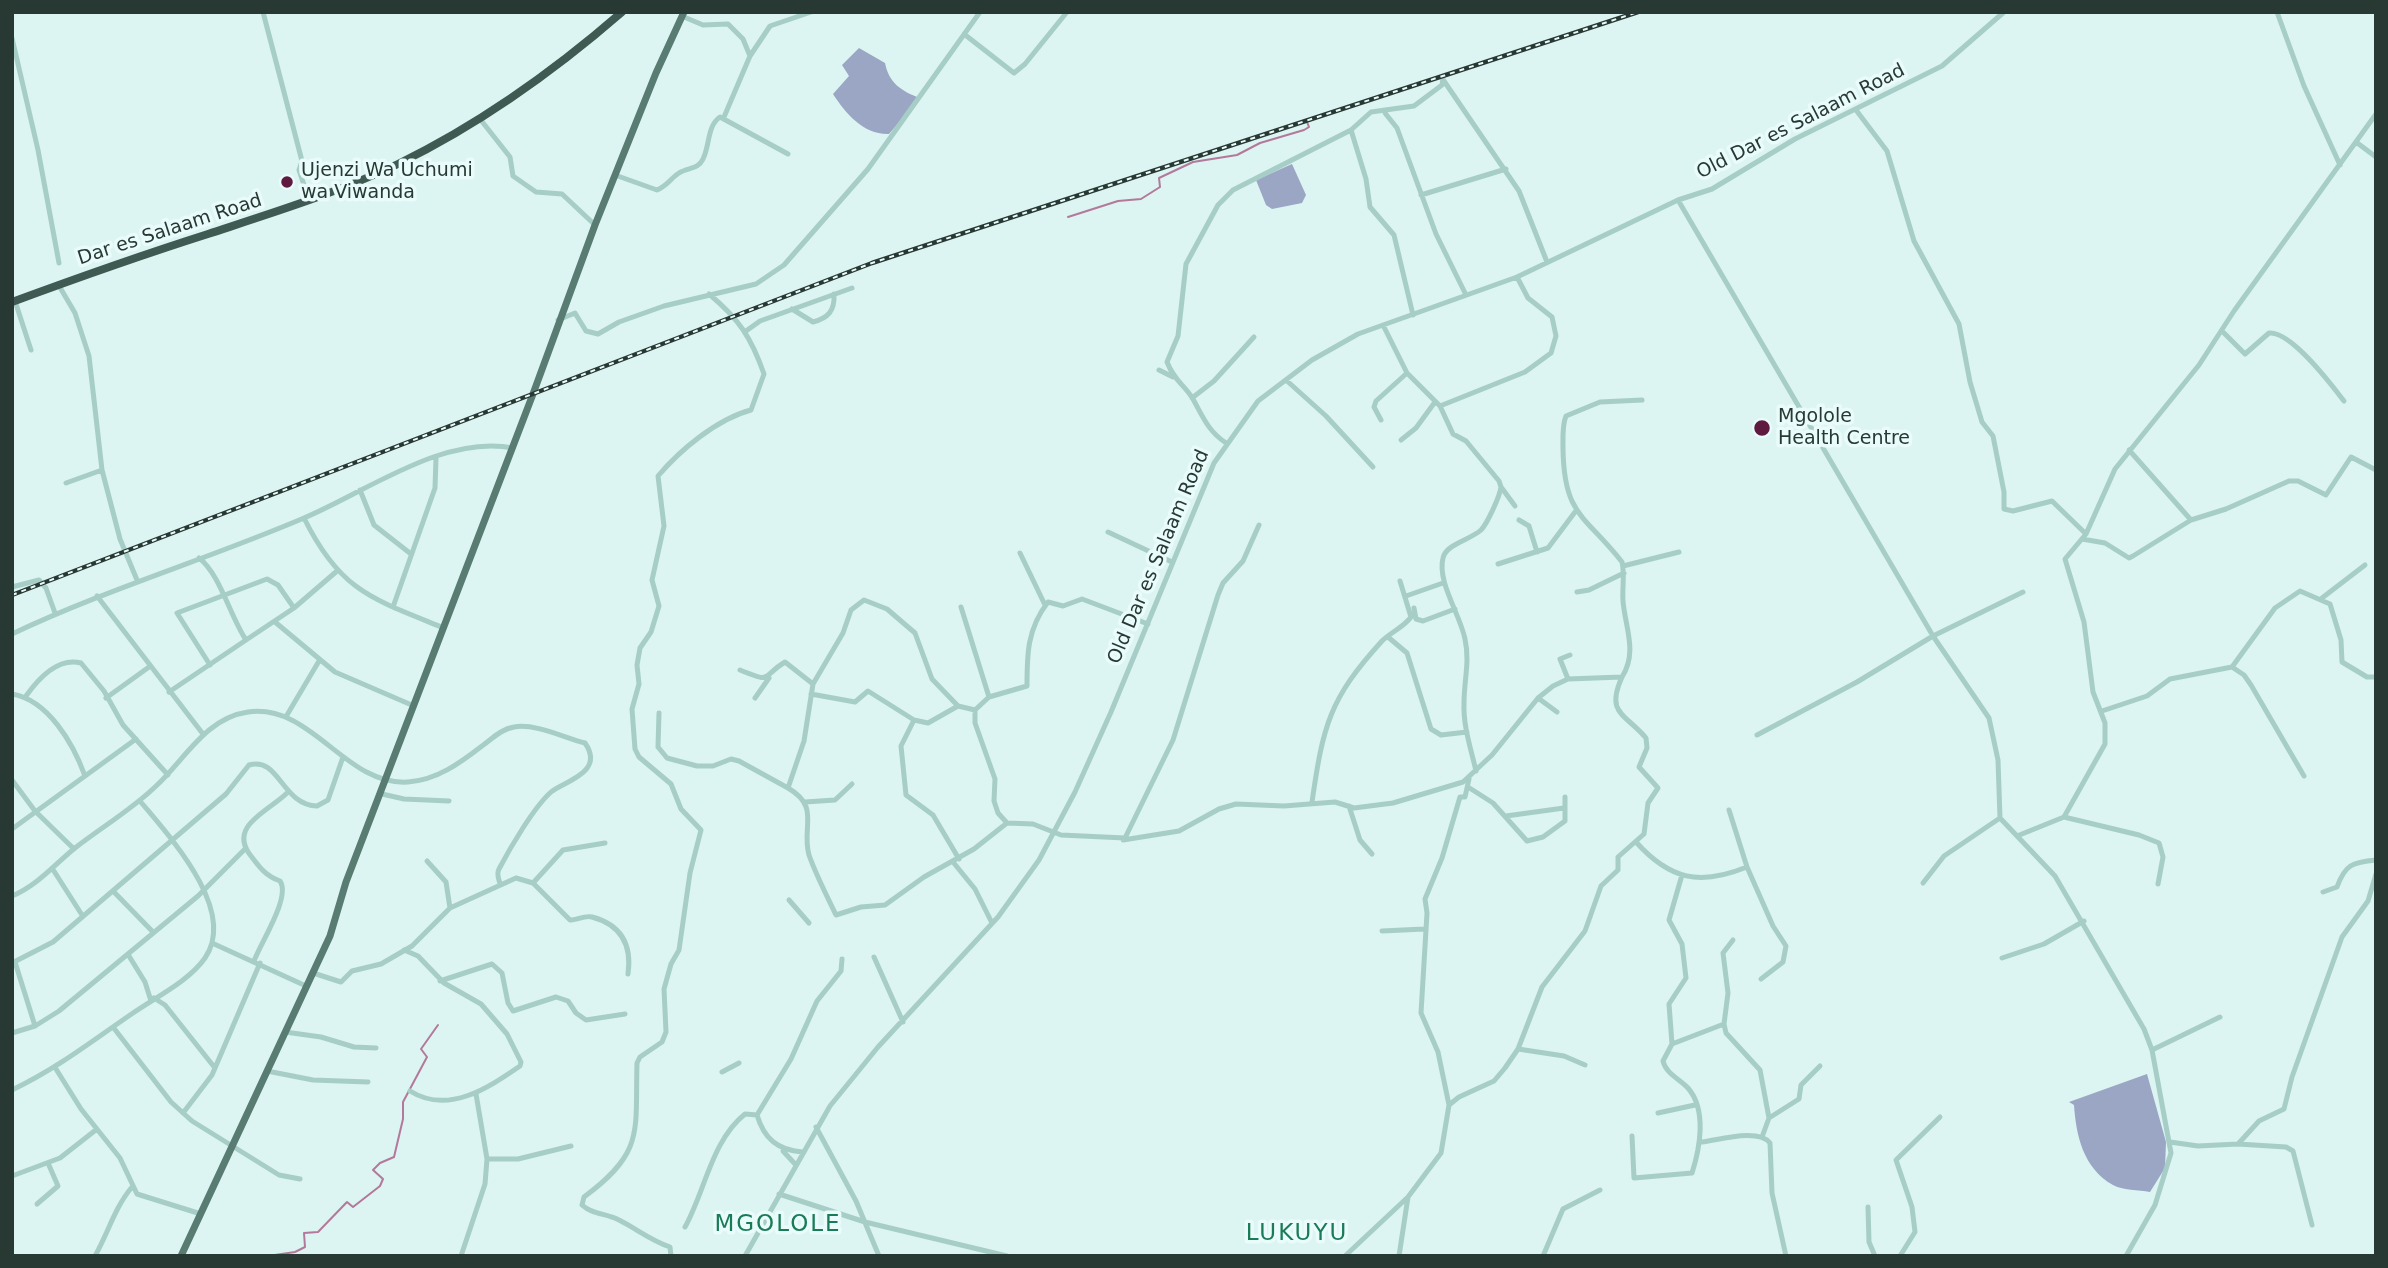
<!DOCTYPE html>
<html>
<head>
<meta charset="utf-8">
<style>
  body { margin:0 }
  #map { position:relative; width:2388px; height:1268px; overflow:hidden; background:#dcf4f2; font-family:"DejaVu Sans",sans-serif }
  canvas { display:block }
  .frame { position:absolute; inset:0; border:14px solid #283934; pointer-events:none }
</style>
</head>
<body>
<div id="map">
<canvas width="2388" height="1268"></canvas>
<div class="frame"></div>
</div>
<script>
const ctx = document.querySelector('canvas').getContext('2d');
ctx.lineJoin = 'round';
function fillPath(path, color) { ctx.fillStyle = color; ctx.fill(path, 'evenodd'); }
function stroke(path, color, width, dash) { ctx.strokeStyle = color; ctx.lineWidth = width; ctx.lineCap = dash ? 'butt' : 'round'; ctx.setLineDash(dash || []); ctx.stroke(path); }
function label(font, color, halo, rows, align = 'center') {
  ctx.font = font + ' "DejaVu Sans",sans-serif'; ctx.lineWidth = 7; ctx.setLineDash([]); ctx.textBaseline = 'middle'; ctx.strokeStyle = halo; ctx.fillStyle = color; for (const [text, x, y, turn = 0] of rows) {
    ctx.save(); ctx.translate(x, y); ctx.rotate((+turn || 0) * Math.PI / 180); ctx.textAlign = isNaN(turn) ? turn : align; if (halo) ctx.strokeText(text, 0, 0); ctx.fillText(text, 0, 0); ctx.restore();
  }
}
fillPath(new Path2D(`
  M859,48L885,63C889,83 901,91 920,98L889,134C864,135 846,114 833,94L849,76L842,65Z
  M1292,164L1306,195L1302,203L1272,209L1266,205L1256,180Z
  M2147,1074L2166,1142L2165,1168L2150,1192C2139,1190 2122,1190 2113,1185C2083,1168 2076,1135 2074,1105L2069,1102Z`), '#9ba6c4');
stroke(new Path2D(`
  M1068,217L1118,201L1141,199L1160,187L1159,178L1193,162L1237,155L1260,143L1304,130L1309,127L1307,122
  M268,1256L295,1252L305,1247L304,1233L318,1232L347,1202L353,1207L380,1186L383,1179L373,1170L380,1163L394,1157L403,1119V1102L427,1057L421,1049L438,1025`), '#b3799a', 2);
stroke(new Path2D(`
  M263,12L302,161L299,170L309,200
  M2277,12L2304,86L2340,165
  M684,17L703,25L728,24L743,39L750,56L724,117
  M964,34L1014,73L1025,64L1067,12
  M12,38L38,150L59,263
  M750,56L770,26L811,12
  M1444,81L1519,191L1547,262
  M1856,110L1887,151L1914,241L1959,324L1970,382L1982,422L1993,436L2004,492V509L2013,511L2052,501L2086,534
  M1385,113L1397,128L1436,234L1466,295
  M480,119L510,157L513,176L536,192L562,194L595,225
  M1351,130L1366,179L1370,207L1394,235L1413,315
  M2356,142L2376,157
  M615,175L657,190C667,186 671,178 679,173C688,167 698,170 703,159C710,145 707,126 720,117L788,154
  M1421,195L1506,169
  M1678,200L1933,636L1989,718L1998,760L2000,818L2055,876L2144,1029L2152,1050L2171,1153L2155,1205L2126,1256
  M58,284L75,313L89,356L102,470L120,539L137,580
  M15,301L31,350
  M792,309L813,322C828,318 835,311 834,294
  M558,320L575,313L586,331L598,334L619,322L664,306L756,284L784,265L868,169L980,12
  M1383,325L1407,373L1440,406L1453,434L1466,441L1499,481L1501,487C1500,496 1487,524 1481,530C1470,540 1446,544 1443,558C1437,582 1460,614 1465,639C1470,662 1464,680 1464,703C1463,726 1471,749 1476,771
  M746,331L760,321L852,288
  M2222,331L2245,354L2269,333C2291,331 2331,384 2344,401
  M1159,370L1173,377
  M1286,380L1326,416L1373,467
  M1192,398L1214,381L1254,337
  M1440,406L1525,372L1551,353L1556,336L1552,317L1528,298L1517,277
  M1381,420L1374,407L1376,401L1407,373
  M1401,440L1416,428L1435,402
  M1226,443C1208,431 1203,417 1193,399C1184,384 1175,382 1167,362L1178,336L1186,264L1218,205L1233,190L1351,130L1371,112L1414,106L1442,85L1443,78
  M2129,450L2191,520
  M66,483L102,470
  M1501,487L1515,506
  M360,490L374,525L411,554
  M304,518C340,591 372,599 444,628
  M1519,520L1529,526L1537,552
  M1108,532L1172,562
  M2082,539L2105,543L2129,558L2133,556L2191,520L2226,509L2289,481H2298L2326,495L2351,457L2376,470
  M1020,553L1045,605
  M1498,564L1548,548L1575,512
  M1623,566L1679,552
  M12,587L39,580L46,588L55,613
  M1577,592L1589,590L1624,573
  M97,596L203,734
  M1406,596L1443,583
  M2322,598L2365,565
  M393,607L435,488L436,458
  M961,607L989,697L975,710V723L995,779L994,801L998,813L1007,823
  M1414,608L1416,619L1423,621L1455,609
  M275,622L335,672L414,706
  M12,634C107,589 208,559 304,518C366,492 444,434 513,448
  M1388,637L1407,653L1431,729L1441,735L1467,732
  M246,640L294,608L337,571
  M210,665L177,613L267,579L278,585L294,608
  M2232,667L2244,675L2251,685L2304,776
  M740,670C774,684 760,677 785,662L813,684
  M1568,679L1560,659L1570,655
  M169,692L246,640C230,616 220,574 199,558
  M12,694C48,700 73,743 85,776
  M811,694L855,702L868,691L914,720L928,723L958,706L975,710
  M26,696C38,679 58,657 81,663L104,691L123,725L168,775
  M989,697L1027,686C1027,655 1027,629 1048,602L1063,606L1082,599L1148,624
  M106,698L149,667
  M755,698L769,678
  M1538,698L1557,712
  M958,706L932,679L915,633L887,609L864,600L851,610L843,633L813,684L804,741L788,788C821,807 801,827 809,855C816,875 827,896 836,915L861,907L885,905L924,877L974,849L1007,823L1033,824L1061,835L1125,838L1123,840L1179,831L1219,809L1236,804L1284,806L1335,802L1354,808L1393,803L1463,782L1492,755L1538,698L1553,686L1568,679L1622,677C1638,652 1625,627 1623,601C1622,588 1625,575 1622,562C1585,515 1564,516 1563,449C1563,438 1562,425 1566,416L1600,402L1642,400
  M2102,711L2147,696L2170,679L2232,667L2275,608L2300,591L2330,604L2341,640L2342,662L2367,677H2376
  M659,713L658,747L667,758L697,766H713L731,759L739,761L788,788
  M287,715L319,661
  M914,720L901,746L906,795L933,815L959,859
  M1757,735L1857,682L1933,636L2023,592
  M12,780L35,811L74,849
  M1468,787L1493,803L1527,841L1543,837L1565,821V797
  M382,794L404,799L449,801
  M805,802L835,800L852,784
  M1312,802C1323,726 1329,699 1382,641C1391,632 1404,627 1411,617L1400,581
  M1349,806L1360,840L1372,854
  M1729,810L1747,867
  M1506,816L1564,808
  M2064,817L2139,835L2159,843L2163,857L2158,884
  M12,829L136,739
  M2017,836L2064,817L2105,744V723L2093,692L2084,622L2065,559L2086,534L2115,469L2199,365L2234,311L2376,114
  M1125,838L1173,740L1218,595L1223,583L1243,561L1259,525
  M1636,842C1670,880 1700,886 1747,867L1773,926L1786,946L1783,962L1761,979
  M427,861L446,882L450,908
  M953,862L975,889L992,923
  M52,868L82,915
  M533,883L563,850L605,843
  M1923,883L1944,856L2000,818
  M113,891L153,932
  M2323,892L2337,887C2345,865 2352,862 2376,860
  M12,896C37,886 55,864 75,848C102,827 131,810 155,787C184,761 205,718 248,712C312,703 345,786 408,782C437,780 460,763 482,746C492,739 501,729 514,727C535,723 565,738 585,743C606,773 562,782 551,792C534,807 510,848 499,869C496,874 499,879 500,884
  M789,900L809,923
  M1382,931L1424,929
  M212,943L306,986
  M404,950L418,956L444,983L481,1004L507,1034L521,1062L520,1066C488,1088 448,1115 410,1091
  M129,956L145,982L151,1001
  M874,957L903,1022
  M2002,958L2044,944L2084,921
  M254,961C261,942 291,897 280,881C266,876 260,868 251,856C227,826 269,811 287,793
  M15,962L35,1026
  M12,963L53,942L226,794L249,765C279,756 282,805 317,806L328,800L343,757
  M313,973L341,982L352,971L381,964L412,946L450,908L516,878L533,883L570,920C577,920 585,915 592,917C622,925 632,945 628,974
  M440,981L492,964L502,973L508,1003L513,1011L556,997L568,1001L576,1013L586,1020L625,1014
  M154,998L165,1005L215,1068
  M1724,1024L1726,1033L1760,1070L1769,1118
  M113,1027L171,1102L192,1121L279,1175L300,1179
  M285,1032L321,1037L354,1047L376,1048
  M12,1033L35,1026L59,1011L198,896L245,849
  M1672,1044L1669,1004L1686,978L1682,944L1669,920L1682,875
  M1518,1049L1564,1056L1585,1065
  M2152,1050L2220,1017
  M56,1069L81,1109L120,1158L137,1194L201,1214
  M267,1071L313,1080L368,1082
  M722,1072L739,1063
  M12,1090C58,1068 92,1041 133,1013C156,997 189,981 205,958C238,910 169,836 140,801
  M1449,1105L1459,1097L1494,1081L1505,1068L1518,1049L1542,987L1585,931L1601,886L1618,870V857L1644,834L1648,803L1658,788L1639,767L1647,748L1646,738C1626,714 1605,714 1622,677
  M183,1113L212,1075L260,963
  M1658,1113L1695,1105
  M757,1115L791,1059L817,1001L841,971L842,959
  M757,1115C764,1139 778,1150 802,1152
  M816,1127L856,1201L879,1256
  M1632,1136L1634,1178L1692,1173C1700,1148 1707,1110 1688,1088C1680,1079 1666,1074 1663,1061L1672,1044L1724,1024L1728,993L1723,953L1733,940
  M1762,1137L1769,1118L1799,1099L1801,1085L1820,1066
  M1702,1142C1719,1140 1758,1128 1770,1143L1772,1193L1786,1256
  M2170,1142L2198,1146L2238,1144L2259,1121L2284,1109L2292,1077L2342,937L2368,901L2376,874
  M2238,1144L2286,1147L2293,1151L2312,1225
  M783,1151L795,1164
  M487,1159H518L571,1146
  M12,1176L60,1158L97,1129
  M779,1194L865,1222L1007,1256
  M37,1204L58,1186L48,1163
  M1868,1207L1869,1242L1875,1256
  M685,1227C705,1191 712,1140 745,1114L757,1115
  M95,1256C108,1233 115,1207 132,1187
  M461,1256L485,1184L487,1159L476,1094
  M671,1256L670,1247C650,1240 637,1229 619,1220C606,1213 593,1215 582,1205L584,1197C645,1152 635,1132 637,1063L640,1057L662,1042L666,1032L664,989L671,964L679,950L690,873L701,830L681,809L671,784L639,757L635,749L632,709L639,684L637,665L640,648L651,632L659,606L652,580L664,526L658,476C680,450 717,419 751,410L764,374C751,337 739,319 709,294
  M745,1256L830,1106L878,1047L998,917L1039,860L1075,792L1111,712L1214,463L1258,401L1312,360L1358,334L1517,277L1678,200L1712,189L1795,139L1942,66L2004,12
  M1345,1256L1408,1197L1441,1153L1449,1105L1438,1052L1421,1013L1427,913L1425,899L1442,858L1460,797H1465L1469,779
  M1399,1256L1408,1197
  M1543,1256L1563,1209L1600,1190
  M1900,1256L1915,1232L1912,1207L1896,1160L1940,1117`), '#a7cdc7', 5);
stroke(new Path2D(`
  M181,1256L330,936L346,882L533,394L595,225L656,73L684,12`), '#587c72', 7);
stroke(new Path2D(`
  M12,302C77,278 142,255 208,234C272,213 337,193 398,164C480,124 553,72 622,12`), '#3e5a52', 8);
const rail = new Path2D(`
  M12,595L872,263L1638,12`);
stroke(rail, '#283934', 4.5);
stroke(rail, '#e9fbfa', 2, [5]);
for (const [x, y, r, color] of [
  [287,182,7,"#5e1a3f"],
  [1762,428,9,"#5e1a3f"]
]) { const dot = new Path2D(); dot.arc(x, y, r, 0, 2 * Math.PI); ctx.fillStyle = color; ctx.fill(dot); stroke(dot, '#e9fbfa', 2.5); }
label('19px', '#283934', '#e9fbfa', [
  ["Old Dar es Salaam Road",1801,122,-27],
  ["Dar es Salaam Road",170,230,-18],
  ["Old Dar es Salaam Road",1159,557,-67]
]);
label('19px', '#283934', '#e9fbfa', [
  ["Ujenzi Wa Uchumi",301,171],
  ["wa Viwanda",301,193],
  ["Mgolole",1778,417],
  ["Health Centre",1778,439]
], 'left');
ctx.letterSpacing = '2px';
label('23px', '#1a7b57', '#e9fbfa', [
  ["MGOLOLE",778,1225],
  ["LUKUYU",1297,1234]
]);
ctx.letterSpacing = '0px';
</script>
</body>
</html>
